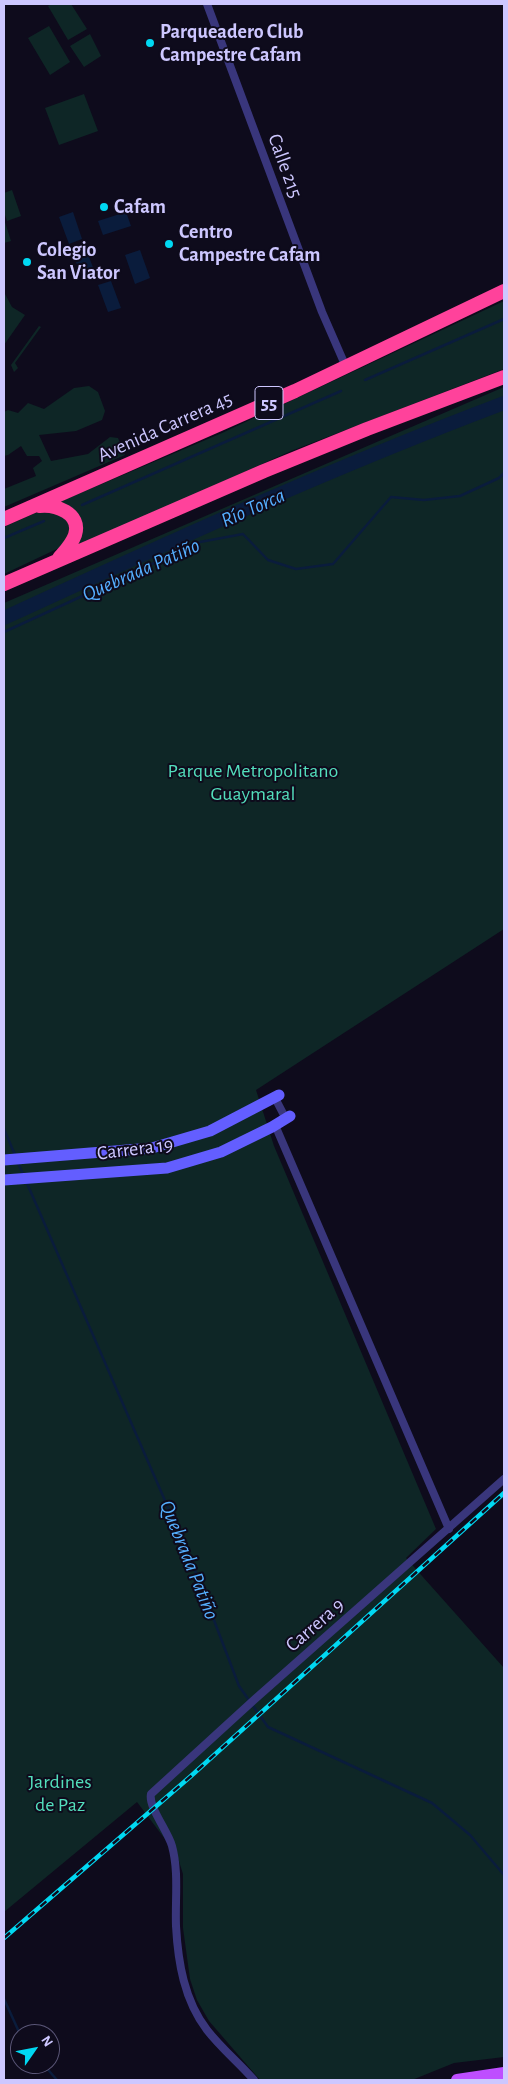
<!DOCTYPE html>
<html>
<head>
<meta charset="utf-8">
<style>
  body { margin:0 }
  #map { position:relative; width:508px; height:2084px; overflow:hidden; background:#0e0b1c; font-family:"Alegreya Sans",sans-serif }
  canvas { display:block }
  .frame { position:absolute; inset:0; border:5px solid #cdc7ff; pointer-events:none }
  .north { position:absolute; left:10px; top:2024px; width:50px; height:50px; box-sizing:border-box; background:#0e0b1c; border:1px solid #5a5677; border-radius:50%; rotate:57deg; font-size:14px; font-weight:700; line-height:20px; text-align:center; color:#cdc7ff }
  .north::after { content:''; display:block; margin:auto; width:18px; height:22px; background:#00d8f2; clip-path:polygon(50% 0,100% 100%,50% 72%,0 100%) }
</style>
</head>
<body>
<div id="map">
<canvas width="508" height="2084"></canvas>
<div class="frame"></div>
<div class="north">N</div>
</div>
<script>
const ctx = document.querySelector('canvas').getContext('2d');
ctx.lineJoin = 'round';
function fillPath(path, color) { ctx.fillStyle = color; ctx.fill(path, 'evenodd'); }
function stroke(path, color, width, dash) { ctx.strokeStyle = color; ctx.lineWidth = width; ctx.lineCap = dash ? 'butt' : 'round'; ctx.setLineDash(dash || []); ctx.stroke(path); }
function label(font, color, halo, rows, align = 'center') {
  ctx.font = font + ' "Alegreya Sans",sans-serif'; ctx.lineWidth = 4; ctx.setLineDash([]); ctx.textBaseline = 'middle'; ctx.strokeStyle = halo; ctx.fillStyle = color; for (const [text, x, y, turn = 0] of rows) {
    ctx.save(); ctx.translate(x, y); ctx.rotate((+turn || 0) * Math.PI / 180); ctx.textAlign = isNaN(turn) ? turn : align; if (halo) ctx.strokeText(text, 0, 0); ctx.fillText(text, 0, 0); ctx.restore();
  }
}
fillPath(new Path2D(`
  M52,4H71L87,29L68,40L48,6Z
  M49,26L70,62L50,75L28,38Z
  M90,34L101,56L84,67L70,46Z
  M84,94L98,131L59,145L45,108Z
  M12,190L21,216L7,221L4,212V193Z
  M4,219L11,241L4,243Z
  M5,294L12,307L25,315L4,345Z
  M504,301V369L291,451L75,548L80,535L57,503L222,433Z
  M39,326L41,327L15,363L18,368L14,372L11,365Z
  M89,386L98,392L105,411L102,420L76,431L39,435L51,461L88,454L110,437L118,438L125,455L4,507V489L36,476L33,468L42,461L39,456H27L21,446L8,455L4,456V412L8,410L18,413L28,403L44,409L74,388Z
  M504,387V929L256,1090L274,1146L436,1529L406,1558L504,1668V2057L454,2063L412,2080H260L209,2021L197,2000L190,1979L183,1928V1874L177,1855L137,1802L4,1912V603Z
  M40,511L62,512L72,530L61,547L4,574V527Z`), '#0e2626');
fillPath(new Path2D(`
  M73,212L82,239L69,244L59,217Z
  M126,212L131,226L103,235L98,221Z
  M84,244L94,270L81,275L71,249Z
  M140,250L150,278L135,284L125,255Z
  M111,281L121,308L108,312L98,285Z`), '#0a1c3c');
stroke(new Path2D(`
  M365,380L504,319
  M82,505L341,391
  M4,538L44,521
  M4,632L200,542L243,534L268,560L296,569L333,564L391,497L424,500L460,496L499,478L504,473
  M4,1129L15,1155
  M18,1163L24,1176
  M26,1181L193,1565L239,1686L268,1727L432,1803L470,1835L504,1875
  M4,1999L20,2034
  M43,2064L57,2080`), '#0a1c3c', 2.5);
stroke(new Path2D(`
  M4,618C169,542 334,467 504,403`), '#0a1c3c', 14);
stroke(new Path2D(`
  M207,4L322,312L346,367
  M275,1098L286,1119
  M275,1125L449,1529
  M254,2080C239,2063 221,2048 207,2030C184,2000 178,1962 176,1926C175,1899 179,1872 172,1846C168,1831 148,1807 151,1794L255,1699L504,1479`), '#39367c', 8);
stroke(new Path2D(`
  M4,1160L152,1148L210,1131L279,1095
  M4,1180L167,1168L221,1152L272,1127L290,1116`), '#635eff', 11);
stroke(new Path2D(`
  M457,2080L504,2073`), '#be4eff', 12);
stroke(new Path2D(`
  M39,506C55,504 82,513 75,535C72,544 65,551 59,558
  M4,519L295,391L504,291
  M4,584L264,471L367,429L504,377`), '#ff429b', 14);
const rail = new Path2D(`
  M4,1938L191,1776L504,1493`);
stroke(rail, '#00d8f2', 4.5);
stroke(rail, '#0e0b1c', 2.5, [8]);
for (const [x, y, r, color] of [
  [150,43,5,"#00d8f2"],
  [104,207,5,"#00d8f2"],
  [169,244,5,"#00d8f2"],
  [27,262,5,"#00d8f2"]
]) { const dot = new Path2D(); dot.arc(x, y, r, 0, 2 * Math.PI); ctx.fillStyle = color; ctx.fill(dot); stroke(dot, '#0e0b1c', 2); }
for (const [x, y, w] of [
  [269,403,28]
]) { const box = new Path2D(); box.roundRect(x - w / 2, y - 16.5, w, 33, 4); ctx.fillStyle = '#0e0b1c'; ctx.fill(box); stroke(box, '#cdc7ff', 1); }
label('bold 19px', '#cdc7ff', null, [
  ["55",269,403]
]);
label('bold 20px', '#cdc7ff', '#0e0b1c', [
  ["Parqueadero Club",160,32],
  ["Campestre Cafam",160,55],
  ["Cafam",114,207],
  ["Centro",179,232],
  ["Campestre Cafam",179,255],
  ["Colegio",37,250],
  ["San Viator",37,273]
], 'left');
label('20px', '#cdc7ff', '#0e0b1c', [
  ["Calle 215",285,166,70],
  ["Avenida Carrera 45",165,427,-24],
  ["Carrera 19",135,1149,-7],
  ["Carrera 9",315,1625,-41]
]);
label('20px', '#53debc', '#0e0b1c', [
  ["Parque Metropolitano",253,771],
  ["Guaymaral",253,794],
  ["Jardines",60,1782],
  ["de Paz",60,1805]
]);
label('italic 21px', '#55afff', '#0e0b1c', [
  ["Río Torca",253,508,-24],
  ["Quebrada Patiño",141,570,-24],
  ["Quebrada Patiño",189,1560,68]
]);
</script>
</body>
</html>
